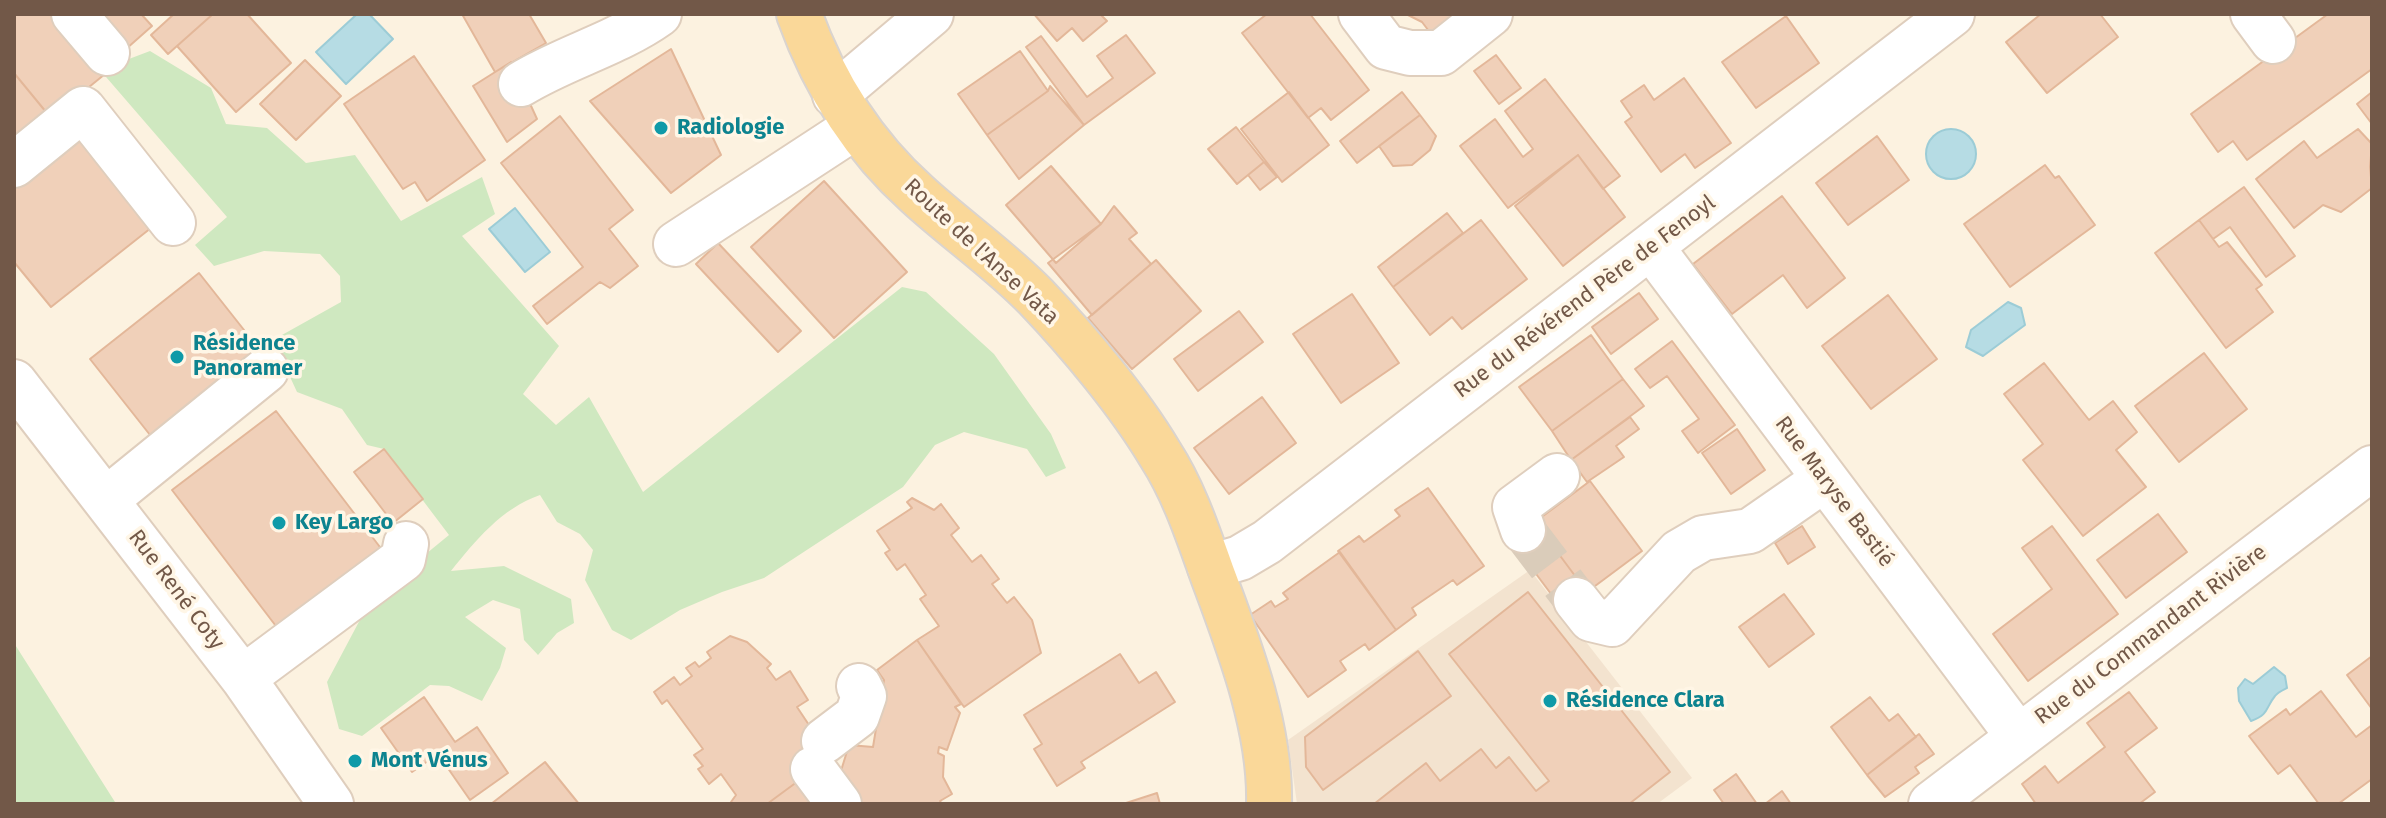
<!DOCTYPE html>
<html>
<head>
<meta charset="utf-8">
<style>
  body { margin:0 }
  #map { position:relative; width:2386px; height:818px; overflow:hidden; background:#fcf2e0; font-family:"Fira Sans",sans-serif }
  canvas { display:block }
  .frame { position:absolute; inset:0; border:16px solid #725848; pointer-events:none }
</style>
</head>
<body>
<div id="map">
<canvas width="2386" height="818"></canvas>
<div class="frame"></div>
</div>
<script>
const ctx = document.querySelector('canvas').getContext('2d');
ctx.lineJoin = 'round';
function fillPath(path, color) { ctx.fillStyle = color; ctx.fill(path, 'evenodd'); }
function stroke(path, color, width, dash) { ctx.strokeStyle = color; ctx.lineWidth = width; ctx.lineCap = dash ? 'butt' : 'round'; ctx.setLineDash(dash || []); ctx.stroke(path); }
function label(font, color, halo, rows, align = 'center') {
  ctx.font = font + ' "Fira Sans",sans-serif'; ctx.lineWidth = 7; ctx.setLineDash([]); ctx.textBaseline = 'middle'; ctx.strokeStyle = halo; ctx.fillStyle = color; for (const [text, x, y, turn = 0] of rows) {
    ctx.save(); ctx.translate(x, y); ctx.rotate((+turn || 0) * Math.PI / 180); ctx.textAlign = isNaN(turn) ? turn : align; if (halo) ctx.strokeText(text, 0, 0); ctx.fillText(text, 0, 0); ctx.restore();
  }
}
fillPath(new Path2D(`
  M1530,570L1692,778L1657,804H1297L1288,740Z`), '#f3e3cf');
fillPath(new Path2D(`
  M150,51L211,88L226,124L267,128L306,163L355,155L401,221L482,177L495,214L462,236L559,346L523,394L556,425L589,397L643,492L902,287L926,292L994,354L1051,434L1066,468L1046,477L1027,449L964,432L935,445L903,487L764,578L722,592L680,610L631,640L612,630L585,580L593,550L580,534L557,522L540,495C502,508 475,541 451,571L504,566L571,599L574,623L557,633L538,655L524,640L520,609L493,600L465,617L506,648L500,668L482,701L449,686L430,685L362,736L339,729L327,682L371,599L449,535L384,449L367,445L342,409L297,392L273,340L341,302L340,276L320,254L264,251L214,266L195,245L227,217L100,70Z
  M14,643L115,802L116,804H14Z`), '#cfe8c0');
const water = new Path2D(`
  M357,14H369L393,39L346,84L316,52Z
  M1926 154a25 25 0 1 1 50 0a25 25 0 1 1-50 0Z
  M515,208L550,252L525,272L489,229Z
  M2008,302L2021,308L2025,325L1983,356L1966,347L1971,330Z
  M2274,667L2285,676L2287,688C2283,690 2278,692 2275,696C2265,708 2270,714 2251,721L2239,701L2238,688L2245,679L2253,684Z`);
fillPath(water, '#b6dce4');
stroke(water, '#9cccd6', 2);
const building = new Path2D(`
  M14,14H56L105,74L51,118L14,73Z
  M96,14H141L152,26L126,49Z
  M174,14H213L168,54L151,35Z
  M213,14H247L291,63L236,112L177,46Z
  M462,14H529L546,43L495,72Z
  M1034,14H1100L1107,21L1083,41L1072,28L1057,41Z
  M1267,14H1310L1369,90L1331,120L1321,108L1308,118L1242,33Z
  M1406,14H1467L1435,39L1422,22Z
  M2041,14H2100L2118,37L2047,93L2006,42Z
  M2328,14H2372V69L2247,160L2233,141L2218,152L2191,114Z
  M1786,16L1819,63L1756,108L1722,62Z
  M1126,35L1155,73L1084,125L1026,47L1041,36L1087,97L1113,78L1097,56Z
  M671,49L721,155L671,193L590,101Z
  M1020,51L1048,91L987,135L958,94Z
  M1496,55L1521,88L1499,104L1474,71Z
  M414,56L485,160L427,201L415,182L403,189L344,104Z
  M305,60L341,96L296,140L260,104Z
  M511,62L537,119L507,142L473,86Z
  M14,73L51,118L14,147Z
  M1684,78L1731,143L1695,168L1685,154L1661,172L1625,122L1632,117L1621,101L1644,85L1654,100Z
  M1545,79L1620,176L1603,189L1578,155L1508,208L1460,146L1495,119L1523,157L1533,149L1505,111Z
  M1050,86L1084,125L1019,179L987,135L1048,91Z
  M1289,92L1329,145L1282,182L1241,129Z
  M1402,92L1420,115L1357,163L1340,141Z
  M2372,92V124L2357,104Z
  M1420,115L1436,136L1430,150L1412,165L1393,166L1379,146Z
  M560,116L633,210L609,229L638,266L610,288L600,282L547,324L533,306L583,267L501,163Z
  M1236,127L1264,162L1237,184L1208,149Z
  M2358,129L2372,144L2370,167L2372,188L2341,212L2323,205L2294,228L2256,179L2304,141L2317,158Z
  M83,132L156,224L51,307L14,262V186Z
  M1877,136L1909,180L1848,225L1816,183Z
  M1578,155L1625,217L1563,266L1515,206Z
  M1264,162L1277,177L1260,190L1248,175Z
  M2045,165L2055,178L2059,176L2095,225L2010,287L1964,224Z
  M1051,166L1101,224L1056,263L1006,205Z
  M824,181L907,272L834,338L751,247Z
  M2244,187L2295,256L2266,277L2230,227L2213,239L2199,220Z
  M1782,196L1845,278L1807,308L1783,275L1732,314L1693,264Z
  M1114,206L1137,233L1129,239L1151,264L1092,315L1048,263L1101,224Z
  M1447,213L1463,233L1393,287L1378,267Z
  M1481,220L1527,279L1462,329L1452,317L1430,335L1393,287Z
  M2199,220L2219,247L2227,242L2262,285L2256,289L2273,312L2226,348L2155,253Z
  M718,243L801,331L778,352L696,264Z
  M1156,260L1201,311L1132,369L1088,318Z
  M199,273L263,354L154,440L90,359Z
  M1639,293L1658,319L1611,354L1592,327Z
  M1352,294L1399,363L1341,403L1293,334Z
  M1888,295L1937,359L1871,409L1822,346Z
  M1239,311L1263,342L1198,391L1174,359Z
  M1591,335L1623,379L1552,431L1519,387Z
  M1672,341L1735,425L1698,453L1682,431L1699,419L1667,376L1650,388L1635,369Z
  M2204,353L2247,409L2179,462L2135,406Z
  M2044,363L2089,420L2113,401L2137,432L2116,450L2146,487L2083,536L2023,460L2043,444L2004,394Z
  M1623,379L1644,406L1571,460L1552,431Z
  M1262,397L1296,443L1229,494L1194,448Z
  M276,411L386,555L282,634L172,490Z
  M1630,417L1639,429L1616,446L1624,457L1587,482L1571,460Z
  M1737,429L1765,470L1731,494L1702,453Z
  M384,449L423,499L393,523L354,472Z
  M1590,481L1642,551L1587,592L1535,522Z
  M1428,488L1484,566L1457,585L1453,580L1412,608L1416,615L1396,630L1338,551L1359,536L1364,542L1400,516L1395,510Z
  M912,498L934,510L941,504L959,528L951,535L972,562L981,555L999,579L992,584L1007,603L1014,597L1032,620L1041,653L964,707L917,640L939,626L920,599L926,595L905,564L897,570L885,553L890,550L877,531L912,508L907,502Z
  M2158,514L2187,552L2126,598L2097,560Z
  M1535,522L1587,592L1563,610L1510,539Z
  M1802,526L1815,547L1788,564L1775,543Z
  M2052,526L2118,614L2028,681L1993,634L2052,589L2022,548Z
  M1340,552L1396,630L1369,650L1365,644L1340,661L1346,670L1308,697L1250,615L1271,601L1275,607L1288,599L1283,593Z
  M1528,592L1670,772L1629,804H1374L1426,763L1440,781L1481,749L1496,768L1509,757L1536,791L1549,781L1449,654Z
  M1784,594L1814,634L1769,667L1739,627Z
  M730,636L747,642L771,664L767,668L776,680L790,671L808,700L797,707L809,725L812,723L805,776L767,804H733L731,802L736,795L721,774L709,784L698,769L703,766L694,755L703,749L667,700L662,704L654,692L674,677L680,685L692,676L686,668L695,662L699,667L711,658L707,652Z
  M917,640L961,704L955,707L960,713L947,750L939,747L938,753L944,756L943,777L952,794L940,801L942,804H861L840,774L849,745L873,747L884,680L877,670Z
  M1418,651L1451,696L1323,790L1306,767L1305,737Z
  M1120,654L1139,683L1156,672L1175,702L1081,762L1085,768L1057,786L1034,749L1042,744L1024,715Z
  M2372,656V709L2347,675Z
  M2321,691L2356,737L2372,725V779L2338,804H2319L2290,765L2278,774L2249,736L2286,709L2290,715Z
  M2129,692L2157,728L2125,752L2155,792L2139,804H2036L2022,784L2045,766L2058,783L2105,747L2087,723Z
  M424,697L455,742L477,727L508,773L470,800L438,754L412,772L381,728Z
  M1870,697L1889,721L1898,714L1916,737L1867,775L1831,727Z
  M1919,734L1934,754L1915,767L1919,773L1885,797L1867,775Z
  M545,762L579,804H491Z
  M1736,774L1757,804H1724L1714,790Z
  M805,776L825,804H767Z
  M1782,791L1791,804H1765Z
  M1157,793L1160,804H1123Z`);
fillPath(building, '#f0d0b9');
stroke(building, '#e3b799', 2);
stroke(new Path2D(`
  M1523,530L1576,600`), '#daccba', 44, [44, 22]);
const minor = new Path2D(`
  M74,14L107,53
  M1361,14L1386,47L1410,53H1441L1490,14
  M2253,14L2273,41
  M521,84C565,57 617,44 659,14
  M835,95L931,14
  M14,165L83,109L173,223
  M676,244L855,127
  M1651,247L2018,736
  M14,382L243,678L331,804
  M107,499L266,370
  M1523,530L1515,507L1557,476
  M1210,567L1240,558L1267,542L1952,14
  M1576,600L1591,619L1612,624L1679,552L1703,538L1750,531L1825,479
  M243,678L403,559L406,544
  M824,741L857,716L864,696L859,686
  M813,769L839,804
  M1931,804L2372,468`);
const major = new Path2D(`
  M799,14C824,83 862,145 917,194C955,229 1000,260 1036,297C1078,341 1129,402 1160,454C1184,491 1198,534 1213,576C1239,646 1271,728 1269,804`);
stroke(minor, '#dfcebd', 48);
stroke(major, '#dad4cf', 48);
stroke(minor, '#fff', 44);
stroke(major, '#fad899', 44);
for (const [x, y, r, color] of [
  [661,128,8,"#0f9aa8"],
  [177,357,8,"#0f9aa8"],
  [279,523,8,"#0f9aa8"],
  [1550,701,8,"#0f9aa8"],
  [355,761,8,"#0f9aa8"]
]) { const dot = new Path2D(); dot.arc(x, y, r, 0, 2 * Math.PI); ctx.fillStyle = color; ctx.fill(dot); stroke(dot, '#fff6e6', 3); }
label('bold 22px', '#0d838f', '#fff6e6', [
  ["Radiologie",677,128],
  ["Résidence",193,344],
  ["Panoramer",193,369],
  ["Key Largo",295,523],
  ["Résidence Clara",1566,701],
  ["Mont Vénus",371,761]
], 'left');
label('22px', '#725848', '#fff6e6', [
  ["Route de l'Anse Vata",981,252,43],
  ["Rue du Révérend Père de Fenoyl",1585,297,-37],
  ["Rue Maryse Bastié",1834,492,53],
  ["Rue René Coty",176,590,53],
  ["Rue du Commandant Rivière",2151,635,-37]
]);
</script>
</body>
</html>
